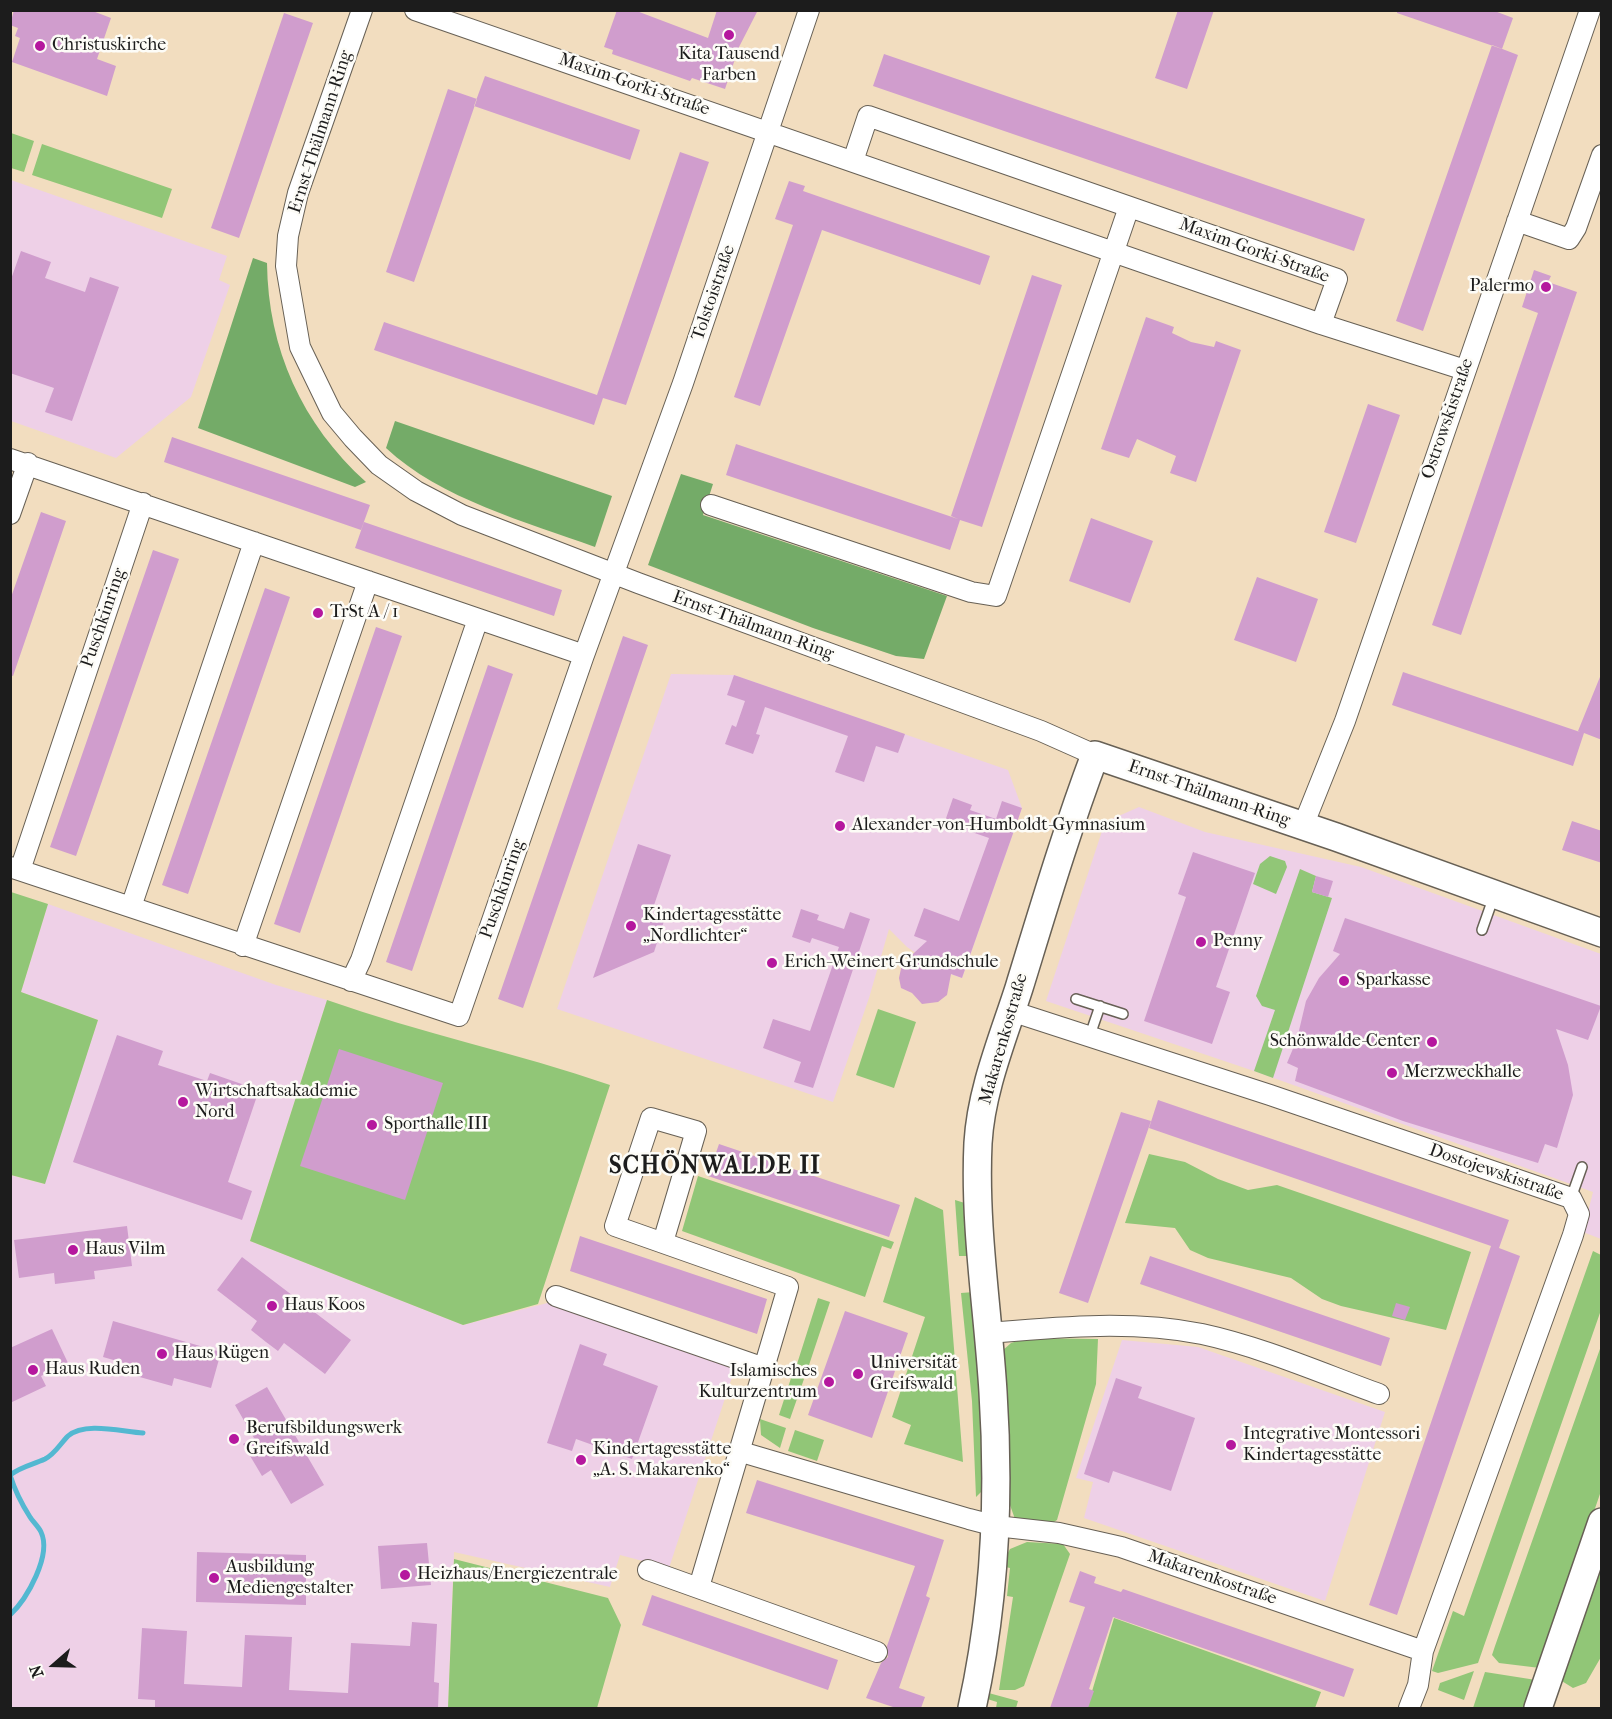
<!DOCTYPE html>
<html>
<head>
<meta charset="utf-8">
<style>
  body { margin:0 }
  #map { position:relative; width:1612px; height:1719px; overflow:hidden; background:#f2ddbf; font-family:"IM FELL French Canon",serif }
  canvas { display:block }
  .frame { position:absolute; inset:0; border:12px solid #1c1c1c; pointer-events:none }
  .north { position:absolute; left:24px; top:1635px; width:60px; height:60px; -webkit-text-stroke:4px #fdfcf7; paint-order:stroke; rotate:250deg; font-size:16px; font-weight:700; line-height:24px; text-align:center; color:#1c1c1c }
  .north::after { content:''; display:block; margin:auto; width:21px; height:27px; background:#1c1c1c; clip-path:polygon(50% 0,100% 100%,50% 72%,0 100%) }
</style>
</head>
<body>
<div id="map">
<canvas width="1612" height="1719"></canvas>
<div class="frame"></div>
<div class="north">N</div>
</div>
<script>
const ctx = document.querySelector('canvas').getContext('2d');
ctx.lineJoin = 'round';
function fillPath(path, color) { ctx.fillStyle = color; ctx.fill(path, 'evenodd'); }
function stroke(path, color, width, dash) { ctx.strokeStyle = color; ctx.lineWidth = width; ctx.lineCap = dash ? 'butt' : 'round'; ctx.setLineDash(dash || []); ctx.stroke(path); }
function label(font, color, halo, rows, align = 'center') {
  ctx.font = font + ' "IM FELL French Canon",serif'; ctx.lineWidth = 5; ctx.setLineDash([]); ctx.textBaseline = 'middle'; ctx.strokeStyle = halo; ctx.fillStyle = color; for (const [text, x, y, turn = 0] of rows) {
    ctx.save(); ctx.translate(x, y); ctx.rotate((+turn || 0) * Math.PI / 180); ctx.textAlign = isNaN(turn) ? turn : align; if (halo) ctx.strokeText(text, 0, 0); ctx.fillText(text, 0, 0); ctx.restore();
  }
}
fillPath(new Path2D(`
  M11,180L227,256L219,280L230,285L191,397L116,458L11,421Z
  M671,674L734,675L1008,770L1022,808L962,978L942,971L907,947L889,929L869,998L833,1102L557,1009Z
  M1139,807L1205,832L1361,867L1601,954V1239L1583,1232L1593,1192L1254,1071L1046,1001L1105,822Z
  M48,904L276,985L327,1000L250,1241L463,1325L555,1301L735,1368L669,1568L620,1555L610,1587L454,1552L448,1708H11L10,1175L44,1184L98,1020L21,992Z
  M1122,1340L1198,1347L1385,1412L1325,1601L1084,1518L1093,1482L1076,1478Z`), '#eed0e7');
fillPath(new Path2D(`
  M11,133L34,141L24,172L11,168Z
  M42,144L172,189L162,218L32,175Z
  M1270,856L1285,861L1287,867L1276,894L1253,884L1260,864Z
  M1300,869L1316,876L1312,892L1332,898L1273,1078L1254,1071L1275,1010L1262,1006L1256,996Z
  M11,892L48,904L21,992L98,1020L45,1184L11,1175Z
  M327,1000C420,1033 517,1053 610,1085L538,1304L463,1325L250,1241Z
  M878,1009L916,1022L894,1088L856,1075Z
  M1149,1154L1185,1162L1218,1179L1248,1190L1277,1185L1471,1252L1446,1330L1341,1306L1322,1299L1291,1278L1208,1258L1190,1250L1175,1228L1125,1223Z
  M698,1176L894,1242L891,1249L882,1246L865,1297L682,1231Z
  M915,1197L943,1210L963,1462L904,1444L911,1425L892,1417L925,1317L883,1302Z
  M955,1200L968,1204L970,1256H959Z
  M1593,1251L1601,1255V1310L1478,1663L1438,1673L1432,1671L1453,1611L1464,1616Z
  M974,1292L986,1487L976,1497L972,1401L961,1293Z
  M818,1298L830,1302L808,1368L797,1364Z
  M1027,1338L1098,1339L1096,1384L1057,1520L1047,1526L1015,1519L1006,1494L1002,1351L1011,1343Z
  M1601,1346V1491L1540,1668L1499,1663L1492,1655L1495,1646Z
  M792,1375L804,1379L790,1419L779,1415Z
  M760,1419L786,1428L780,1448L761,1435Z
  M795,1430L824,1440L817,1461L788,1451Z
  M1027,1542L1063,1544L1070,1554L1024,1686L1015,1690H999L1013,1597L1007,1596L1010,1568L1001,1566L1010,1549Z
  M1601,1548V1657L1586,1683L1573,1688L1557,1678Z
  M454,1559L608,1598L621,1625L597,1708H448Z
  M1114,1618L1321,1692L1315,1708H1087Z
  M1474,1671L1464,1700L1438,1690L1440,1683Z
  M1485,1672L1536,1680L1527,1708H1473Z
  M985,1692L1018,1701L1016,1708H996L997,1702L984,1698Z`), '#91c677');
fillPath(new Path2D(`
  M253,258L267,263C268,349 302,424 366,482L355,487L198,428Z
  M395,421L612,496L595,547C527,522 440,499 386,448Z
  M681,474L713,484L703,515L947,596L924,659L896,656L813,628L648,565Z`), '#74ab68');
stroke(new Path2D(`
  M10,1475C15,1491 21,1503 30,1517C33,1522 38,1526 41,1532C52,1555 27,1599 10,1615
  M10,1475C22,1466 32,1465 45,1459C55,1454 60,1444 68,1436C85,1421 123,1432 143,1433`), '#53b8d1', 5);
fillPath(new Path2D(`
  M14,10H90L111,18L97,59L116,66L107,96L12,62L20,38L15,36L18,28L10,25Z
  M617,10H634L708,38L717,10H758L739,47L725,89L692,78L690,81L612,54L613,50L604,47Z
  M1178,10H1214L1187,89L1155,78Z
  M1397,10H1492L1513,18L1502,49L1397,13Z
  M284,13L313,23L239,238L211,228Z
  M1492,45L1518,55L1423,331L1396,321Z
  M884,54L1365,219L1354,251L873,86Z
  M485,76L640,130L630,160L474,106Z
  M448,89L477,99L414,282L386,272Z
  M680,152L709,162L626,405L603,398L594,425L374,350L384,322L597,395Z
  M789,181L805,186L803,191L990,256L980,285L822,230L760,406L734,397L793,225L775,219Z
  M21,251L51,262L45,278L85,292L90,277L119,287L72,421L45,412L54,388L10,373V282Z
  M1534,270L1551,276L1548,282L1577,292L1461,635L1432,625L1538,313L1522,307Z
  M1032,275L1062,285L982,527L960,520L950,550L726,475L736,444L958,519L951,516Z
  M1146,317L1174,327L1172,333L1191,342L1214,347L1216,341L1241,350L1196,482L1170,473L1176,456L1137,439L1129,458L1101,449Z
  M1368,404L1400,415L1356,543L1324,532Z
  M172,437L370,505L361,530L164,462Z
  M41,512L66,521L13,676L10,675V600Z
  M1091,518L1153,541L1130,603L1069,581Z
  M364,522L562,590L554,616L355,548Z
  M153,550L179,559L76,856L50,847Z
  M1257,577L1318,599L1296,662L1234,640Z
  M265,588L290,597L188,894L162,885Z
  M376,627L402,636L300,933L274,924Z
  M623,636L648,645L523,1008L498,999Z
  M488,665L513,674L412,971L386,962Z
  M1403,672L1580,732L1578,731L1602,672V740L1584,733L1573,766L1392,705Z
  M734,675L905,734L898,753L876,746L864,782L835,772L848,736L765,707L756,734L760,735L753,754L725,744L732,725L736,727L745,701L727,695Z
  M953,798L972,805L970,810L996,819L1002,801L1022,808L962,978L951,974L947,995L938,1002L922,1004L912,993L901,988L899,978L902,964L927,941L914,936L924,908L959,921L989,838L963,829L962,833L943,827Z
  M1572,821L1602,831V863L1562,850Z
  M638,844L671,855L650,917L664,921L654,952L593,978Z
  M1193,852L1255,873L1216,987L1230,992L1212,1044L1144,1021L1186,897L1178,894Z
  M1316,876L1333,881L1328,897L1312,892Z
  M801,909L819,915L817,920L844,929L850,912L870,919L813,1088L794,1082L801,1062L763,1048L773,1019L810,1031L839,947L812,938L810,943L792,937Z
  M1345,918L1601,1006L1588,1040L1556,1029L1568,1065L1573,1095L1557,1148L1545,1144L1538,1163L1403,1121L1295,1081L1298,1068L1287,1063L1297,1039L1306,1001L1319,978L1340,954L1333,951Z
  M117,1035L163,1051L158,1065L207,1081L210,1073L259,1090L228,1182L252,1191L242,1220L73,1162Z
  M339,1049L443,1083L405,1200L300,1166Z
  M1158,1100L1509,1220L1499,1248L1520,1256L1397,1615L1369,1605L1491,1246L1149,1128Z
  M1121,1112L1151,1121L1088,1303L1059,1293Z
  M719,1144L900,1205L889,1237L708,1176Z
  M127,1226L132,1266L94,1271L95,1279L55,1284L54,1273L19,1278L14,1240Z
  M580,1236L767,1299L757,1334L570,1271Z
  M1150,1256L1390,1338L1381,1366L1140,1284Z
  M242,1257L351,1340L325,1374L284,1343L278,1351L266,1342L251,1330L257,1321L217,1290Z
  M1396,1303L1410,1307L1405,1320L1392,1316Z
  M845,1311L908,1333L872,1438L808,1415Z
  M113,1321L221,1352L211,1388L174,1378L172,1386L136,1376L138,1367L103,1357Z
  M52,1329L68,1363L41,1376L46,1386L10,1403V1348Z
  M580,1344L607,1354L603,1365L658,1386L632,1459L576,1439L572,1451L547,1443Z
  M1116,1378L1142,1387L1138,1398L1195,1418L1171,1491L1113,1471L1109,1483L1084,1474Z
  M267,1387L324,1485L291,1504L271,1470L262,1476L243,1444L254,1438L235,1405Z
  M757,1480L944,1540L926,1596L930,1598L899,1688L925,1697L921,1708H896L866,1698L881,1663L888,1657L887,1646L915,1566L746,1513Z
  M427,1543L431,1585L381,1589L378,1546Z
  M197,1552L306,1555V1605L196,1602Z
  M1080,1571L1096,1577L1094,1583L1121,1592L1123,1589L1354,1669L1344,1697L1113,1617L1089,1689L1094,1691L1088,1708H1050L1085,1607L1069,1602Z
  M652,1595L838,1660L828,1690L642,1625Z
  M412,1622L437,1624L434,1682L439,1683L438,1708H155V1700L138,1699L142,1628L187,1631L184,1684L242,1687L245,1635L292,1637L289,1690L348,1693L351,1643L410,1646Z`), '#d09dcd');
const lane = new Path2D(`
  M1482,930L1494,896
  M1076,999L1123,1014
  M1089,1038L1100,1006
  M1571,1198L1582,1167`);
const street = new Path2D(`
  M362,10L298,193L288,236L286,266L300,347L332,413L353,438L379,465L416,491L462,515L638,583L1041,731L1095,755
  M415,10L1321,324L1465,370
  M853,161L868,116L1337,279L1321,324
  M1517,221L1569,239L1576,228L1602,155
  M10,459L584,655L683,383L809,10
  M711,505L971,592L996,596L1129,207
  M10,514L28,463
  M1303,826L1345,721L1590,10
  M10,867L459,1016L584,655
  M20,870L143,503
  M131,907L254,542
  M243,946L368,581
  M351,981L361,960L478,619
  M1011,1011L1270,1095L1571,1198L1579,1214L1573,1235L1423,1651L1418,1685L1409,1708
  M663,1242L696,1131L651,1118L615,1226L788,1287L699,1587
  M556,1296L764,1368
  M988,1333C1059,1327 1131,1320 1202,1334C1262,1347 1321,1373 1379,1394
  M738,1451L969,1519L996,1526L1059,1533L1121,1547L1423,1651
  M648,1570L877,1652`);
const secondary = new Path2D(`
  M972,1708C995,1604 1000,1499 993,1392C988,1310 974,1227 978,1143C981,1090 1003,1038 1019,988C1043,910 1066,832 1095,755L1336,837L1602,933
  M1538,1708L1602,1522`);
stroke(lane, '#676055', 12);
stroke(street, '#676055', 22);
stroke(secondary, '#676055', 30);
stroke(lane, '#fff', 9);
stroke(street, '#fff', 20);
stroke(secondary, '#fff', 27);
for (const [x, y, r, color] of [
  [729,35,6,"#b5179e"],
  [40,46,6,"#b5179e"],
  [1546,287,6,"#b5179e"],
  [318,613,6,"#b5179e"],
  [840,826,6,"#b5179e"],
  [631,926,6,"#b5179e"],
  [1201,942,6,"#b5179e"],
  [772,963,6,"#b5179e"],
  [1344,981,6,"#b5179e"],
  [1432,1042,6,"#b5179e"],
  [1392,1073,6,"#b5179e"],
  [183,1102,6,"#b5179e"],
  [372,1125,6,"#b5179e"],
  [73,1250,6,"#b5179e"],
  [272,1306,6,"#b5179e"],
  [162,1354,6,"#b5179e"],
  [33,1370,6,"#b5179e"],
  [858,1374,6,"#b5179e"],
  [829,1382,6,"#b5179e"],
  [234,1439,6,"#b5179e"],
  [1231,1445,6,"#b5179e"],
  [581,1460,6,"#b5179e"],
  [405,1575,6,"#b5179e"],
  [214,1578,6,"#b5179e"]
]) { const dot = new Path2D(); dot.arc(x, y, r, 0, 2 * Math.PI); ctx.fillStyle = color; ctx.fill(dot); stroke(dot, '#fdfcf7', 2); }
label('18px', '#1c1c1c', '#fdfcf7', [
  ["Christuskirche",52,46],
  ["Kita Tausend",729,55,"center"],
  ["Farben",729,76,"center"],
  ["Palermo",1534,287,"right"],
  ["TrSt A / 1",330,613],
  ["Alexander-von-Humboldt-Gymnasium",852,826],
  ["Kindertagesstätte",643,916],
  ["„Nordlichter“",643,937],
  ["Penny",1213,942],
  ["Erich-Weinert-Grundschule",784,963],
  ["Sparkasse",1356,981],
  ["Schönwalde-Center",1420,1042,"right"],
  ["Merzweckhalle",1404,1073],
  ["Wirtschaftsakademie",195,1092],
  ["Nord",195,1113],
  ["Sporthalle III",384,1125],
  ["Haus Vilm",85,1250],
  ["Haus Koos",284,1306],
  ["Haus Rügen",174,1354],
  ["Universität",870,1364],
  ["Greifswald",870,1385],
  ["Haus Ruden",45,1370],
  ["Islamisches",817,1372,"right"],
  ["Kulturzentrum",817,1393,"right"],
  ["Berufsbildungswerk",246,1429],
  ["Greifswald",246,1450],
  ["Integrative Montessori",1243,1435],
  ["Kindertagesstätte",1243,1456],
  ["Kindertagesstätte",593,1450],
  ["„A. S. Makarenko“",593,1471],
  ["Ausbildung",226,1568],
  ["Mediengestalter",226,1589],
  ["Heizhaus/Energiezentrale",417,1575]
], 'left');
label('18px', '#1c1c1c', '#fdfcf7', [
  ["Maxim-Gorki-Straße",634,85,19],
  ["Ernst-Thälmann-Ring",321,132,-72],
  ["Maxim-Gorki-Straße",1254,251,20],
  ["Tolstoistraße",714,293,-71],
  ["Ostrowskistraße",1448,419,-71],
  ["Puschkinring",104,618,-71],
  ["Ernst-Thälmann-Ring",753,626,20],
  ["Ernst-Thälmann-Ring",1209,794,19],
  ["Puschkinring",503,889,-71],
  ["Makarenkostraße",1004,1039,-74],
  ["Dostojewskistraße",1496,1173,19],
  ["Makarenkostraße",1212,1578,19]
]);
ctx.letterSpacing = '1.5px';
label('bold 24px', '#1c1c1c', '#fdfcf7', [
  ["SCHÖNWALDE II",715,1167]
]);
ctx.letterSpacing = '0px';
</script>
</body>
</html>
